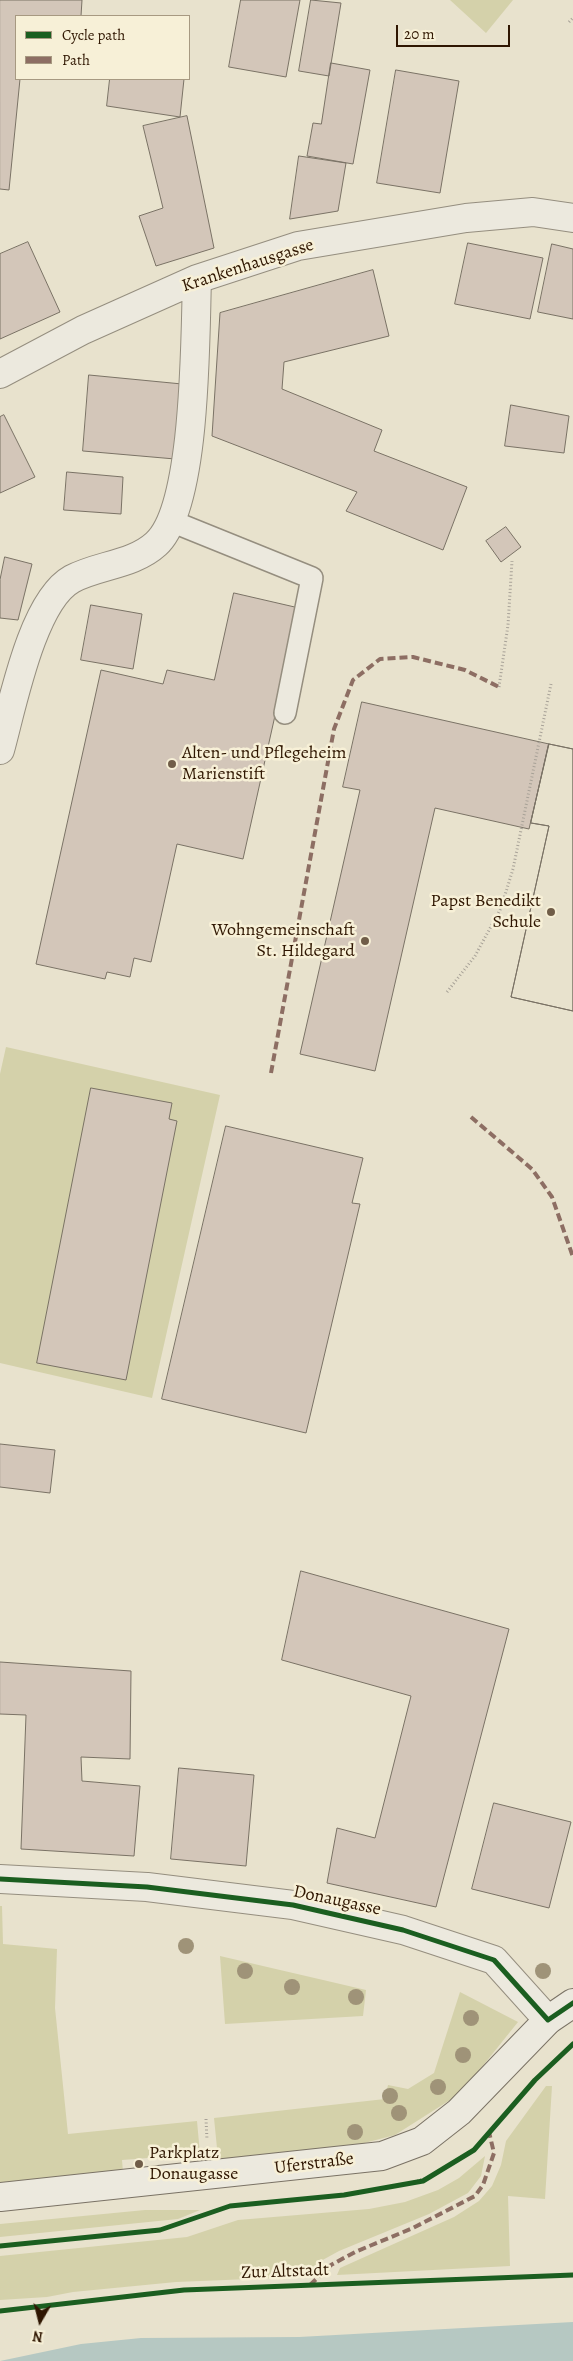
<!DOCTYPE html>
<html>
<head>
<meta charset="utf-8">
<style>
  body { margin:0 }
  #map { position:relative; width:573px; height:2361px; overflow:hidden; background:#e8e2cd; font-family:Alegreya,serif }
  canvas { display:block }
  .legend { position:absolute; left:15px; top:15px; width:175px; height:65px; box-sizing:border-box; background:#f7f0d7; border:1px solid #a79981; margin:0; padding:6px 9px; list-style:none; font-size:15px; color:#2f1601 }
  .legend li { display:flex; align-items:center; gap:10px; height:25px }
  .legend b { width:25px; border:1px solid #a79981 }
  .north { position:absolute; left:15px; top:2296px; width:50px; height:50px; -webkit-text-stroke:4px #f7f0d7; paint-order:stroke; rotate:188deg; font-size:14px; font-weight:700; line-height:20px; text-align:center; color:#2f1601 }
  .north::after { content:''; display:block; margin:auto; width:18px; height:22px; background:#2f1601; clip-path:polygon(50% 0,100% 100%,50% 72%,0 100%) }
  .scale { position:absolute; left:396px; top:25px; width:114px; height:22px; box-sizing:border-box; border:2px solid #2f1601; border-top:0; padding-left:6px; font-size:15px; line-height:18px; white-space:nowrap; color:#2f1601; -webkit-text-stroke:4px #f7f0d7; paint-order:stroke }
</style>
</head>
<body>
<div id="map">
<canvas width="573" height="2361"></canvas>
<ul class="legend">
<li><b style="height:6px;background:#1b5e20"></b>Cycle path</li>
<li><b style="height:6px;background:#8d6e63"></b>Path</li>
</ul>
<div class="north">N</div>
<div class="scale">20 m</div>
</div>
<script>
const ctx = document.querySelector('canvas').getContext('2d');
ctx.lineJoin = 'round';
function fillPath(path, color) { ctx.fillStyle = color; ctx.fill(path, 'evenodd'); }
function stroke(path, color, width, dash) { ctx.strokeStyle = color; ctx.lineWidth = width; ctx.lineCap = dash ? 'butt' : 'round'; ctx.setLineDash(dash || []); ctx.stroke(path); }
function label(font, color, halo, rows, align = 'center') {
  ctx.font = font + ' Alegreya,serif'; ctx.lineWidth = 5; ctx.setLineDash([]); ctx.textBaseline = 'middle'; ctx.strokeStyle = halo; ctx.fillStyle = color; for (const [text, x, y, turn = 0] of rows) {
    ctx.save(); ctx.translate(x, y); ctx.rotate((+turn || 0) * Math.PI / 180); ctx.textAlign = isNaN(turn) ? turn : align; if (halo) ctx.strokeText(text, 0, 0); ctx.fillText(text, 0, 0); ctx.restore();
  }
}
fillPath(new Path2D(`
  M450,0H513L486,33Z
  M6,1047L220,1095L152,1398L0,1363V1074Z
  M0,1906H2L3,1944L57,1949L55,2008L68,2134L197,2121L200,2154L122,2160L123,2172L0,2183Z
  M220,1956L366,1990L363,2016L225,2024Z
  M460,1992L518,2022L461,2093L395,2135L315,2156L219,2168L214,2118L385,2099L388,2085L408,2089L434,2073Z
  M546,2086H552L545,2199L508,2196L510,2266L337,2275L340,2268L454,2217L479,2201L492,2186L501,2165L506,2141Z
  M485,2156L481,2176L468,2193L429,2214L339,2251L319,2262L300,2277L176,2282L73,2292L47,2297L0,2300V2256L187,2237L238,2220L369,2209L405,2202L438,2190L459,2178Z
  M145,2210H200L178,2219L0,2237V2224Z`), '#d4d1aa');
fillPath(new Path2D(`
  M573,2322V2361H0L81,2344L141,2338L299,2337Z`), '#b6c8c2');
const building = new Path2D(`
  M0,0H82L81,16H16V79H20L9,190L0,189Z
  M241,0H300L286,77L229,67Z
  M311,0L341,3L329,76L299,71Z
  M331,63L370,70L353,164L307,156L313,123L321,124Z
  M396,70L459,81L440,193L377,183Z
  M110,79H184L180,117L107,106Z
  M187,116L214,248L156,266L139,216L163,208L143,126Z
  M299,156L346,163L338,211L290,219Z
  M28,242L60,312L0,339V254Z
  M468,243L543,258L530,319L455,304Z
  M552,244L573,249V319L538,312Z
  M373,270L389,336L284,362L282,389L382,430L374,451L467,487L443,550L346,511L357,492L212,436L220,313Z
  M89,375L182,384L175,459L83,451Z
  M511,405L569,416L564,453L505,446Z
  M4,415L35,477L0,493V417Z
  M67,472L123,477L121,514L64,510Z
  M506,527L521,547L501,562L486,541Z
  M5,557L32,564L18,620L0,618V580Z
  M234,593L299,608L243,859L177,844L151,962L134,958L130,977L107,972L105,979L36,964L101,670L163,684L167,670L214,680Z
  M91,605L142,614L133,669L81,660Z
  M362,702L549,744L529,829L435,808L375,1071L300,1054L360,790L343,787Z
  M549,744L573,749V1011L511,997L549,826L531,823Z
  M549,744L573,749V1011L511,997L549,826L531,823Z
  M91,1088L172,1103L169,1119L177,1121L126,1380L37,1363Z
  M226,1126L363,1158L352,1203L360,1204L306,1433L162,1399Z
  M0,1444L55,1450L50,1493L0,1487Z
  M301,1571L509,1629L436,1907L327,1883L337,1828L375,1838L411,1696L282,1660Z
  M0,1662L131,1671L130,1759L81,1757L82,1781L140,1786L134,1856L21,1849L26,1715L0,1714Z
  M179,1768L254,1775L246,1866L171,1859Z
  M494,1803L571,1822L549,1908L472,1889Z`);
fillPath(building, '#d3c6b9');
stroke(building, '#7a7265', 1);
const lane = new Path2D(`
  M171,521L312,578L285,713`);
const street = new Path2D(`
  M0,374L83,330L197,279L298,246L466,218L533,212L573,218
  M0,750C12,707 32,601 72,579C98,565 133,565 156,544C197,507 195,335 197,279
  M0,1879L147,1887L293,1905L403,1930L494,1960L548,2020`);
const secondary = new Path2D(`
  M0,2197L382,2156L422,2141L459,2112L548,2020L573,2003`);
stroke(lane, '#958e7f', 24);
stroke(street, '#958e7f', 30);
stroke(secondary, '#7a7265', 30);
stroke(new Path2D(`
  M569,22L573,18
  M499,687L508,625L512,561
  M447,992L475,956L501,908L513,869L551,684
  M206,2119L207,2140
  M454,2162L474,2150L486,2137
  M414,2182L429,2177
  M0,2246L160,2230L220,2209`), '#a7a197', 3, [1, 2.5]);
stroke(lane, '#ece9de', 21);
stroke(street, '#ece9de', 28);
stroke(secondary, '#ece9de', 28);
stroke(new Path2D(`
  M271,1073L334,729L353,680L380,659L413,657L465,670L499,687
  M471,1117L532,1169L552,1197L573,1257
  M310,2285L331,2265L355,2252L413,2228L475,2196L483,2185L494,2153L489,2132`), '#8d6e63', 4, [8, 4]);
stroke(new Path2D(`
  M0,1879L147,1887L293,1905L403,1930L494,1960L548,2020L573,2003
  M0,2246L160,2230L230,2206L344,2195L423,2181L474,2150L535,2080L573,2044
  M0,2311L184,2290L573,2275`), '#1b5e20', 5);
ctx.fillStyle = '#9f9378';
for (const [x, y] of [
  [186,1946],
  [245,1971],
  [543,1971],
  [292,1987],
  [356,1997],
  [471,2018],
  [463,2055],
  [438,2087],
  [390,2096],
  [399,2113],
  [355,2132]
]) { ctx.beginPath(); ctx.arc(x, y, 8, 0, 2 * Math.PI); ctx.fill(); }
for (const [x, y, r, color] of [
  [172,764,5,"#705d48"],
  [551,912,5,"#705d48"],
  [365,941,5,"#705d48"],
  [139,2164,5,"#705d48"]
]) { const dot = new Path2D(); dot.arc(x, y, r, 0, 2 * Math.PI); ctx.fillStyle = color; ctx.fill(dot); stroke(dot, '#f7f0d7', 2); }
label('18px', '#2f1601', '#f7f0d7', [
  ["Krankenhausgasse",248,266,-18],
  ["Donaugasse",337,1901,12],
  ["Uferstraße",314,2164,-7],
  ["Zur Altstadt",285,2272,-2]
]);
label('18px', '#2f1601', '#f7f0d7', [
  ["Alten- und Pflegeheim",182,754],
  ["Marienstift",182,775],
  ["Papst Benedikt",541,902,"right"],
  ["Schule",541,923,"right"],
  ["Wohngemeinschaft",355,931,"right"],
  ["St. Hildegard",355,952,"right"],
  ["Parkplatz",149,2154],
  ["Donaugasse",149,2175]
], 'left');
</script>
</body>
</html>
